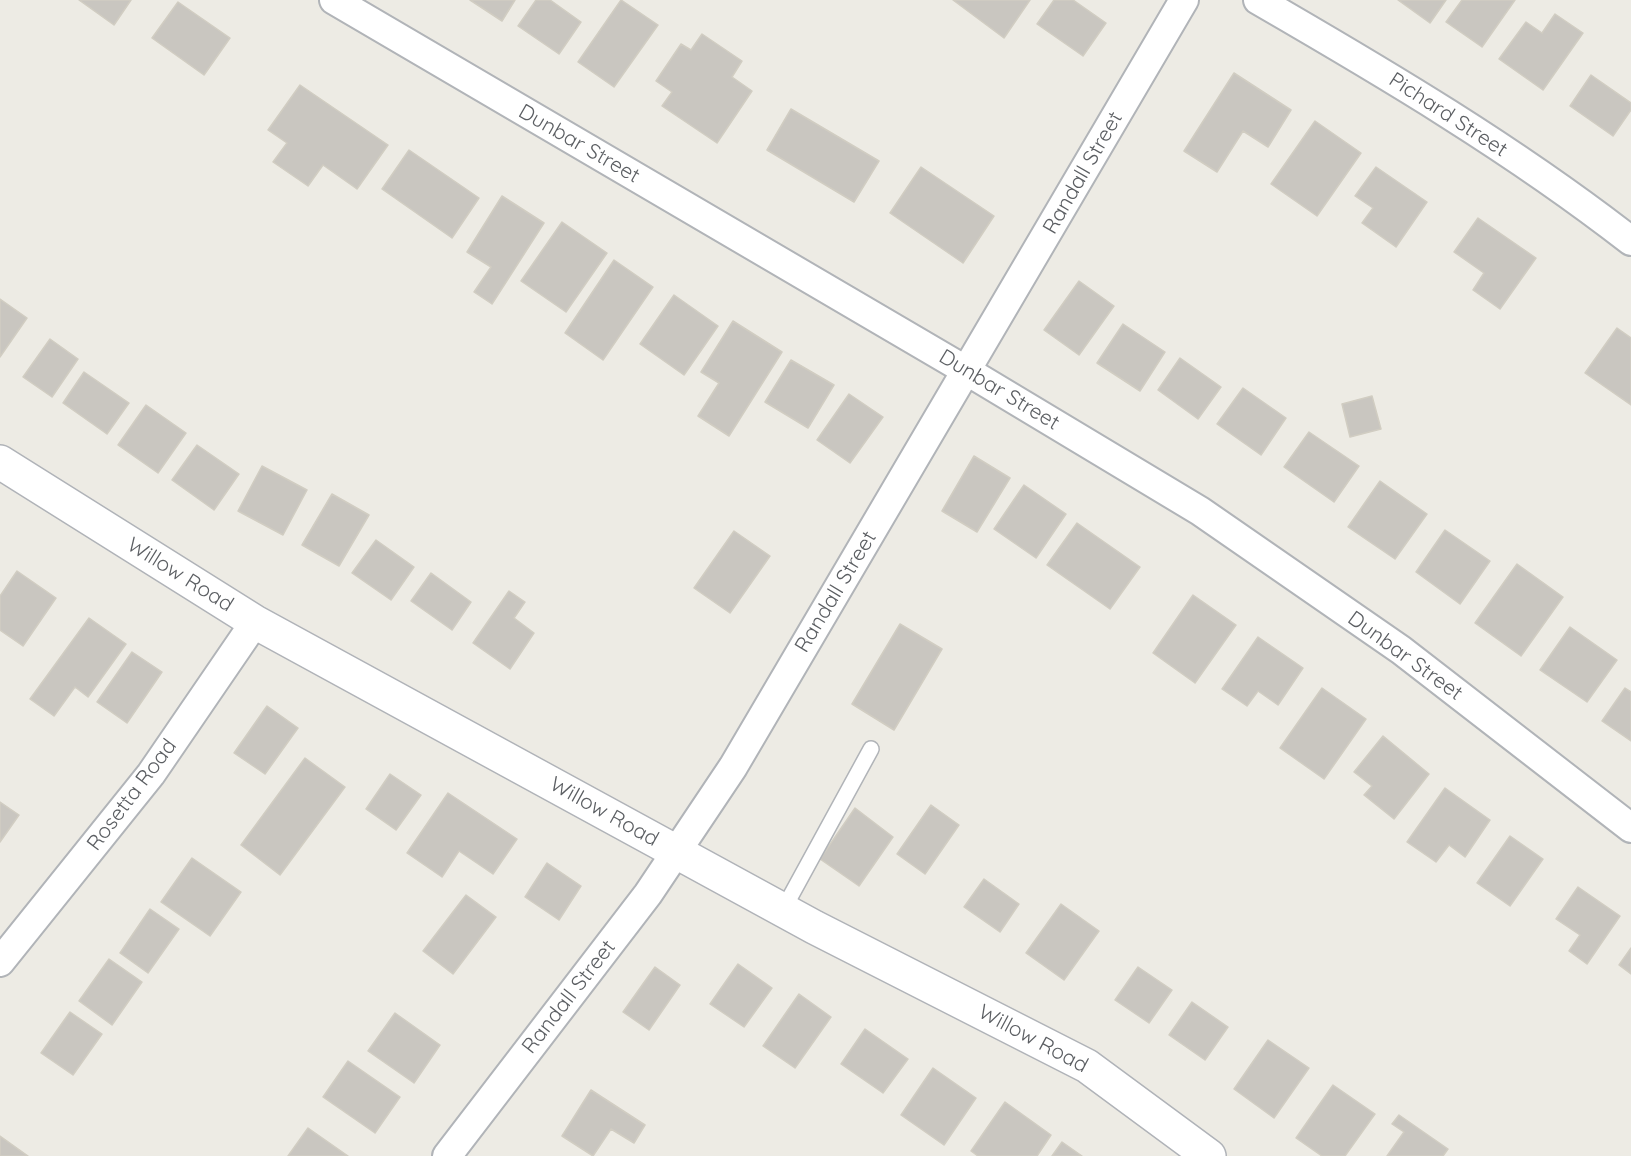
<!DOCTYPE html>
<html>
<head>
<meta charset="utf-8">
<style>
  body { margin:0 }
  canvas { display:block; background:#edebe4 }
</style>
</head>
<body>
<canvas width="1631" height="1156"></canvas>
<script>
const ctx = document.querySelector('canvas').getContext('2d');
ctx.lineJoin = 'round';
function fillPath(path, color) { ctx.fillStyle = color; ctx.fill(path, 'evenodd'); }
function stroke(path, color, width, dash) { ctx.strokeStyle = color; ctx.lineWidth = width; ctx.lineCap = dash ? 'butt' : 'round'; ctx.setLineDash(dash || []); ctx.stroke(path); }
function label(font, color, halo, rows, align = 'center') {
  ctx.font = font + ' Quicksand,sans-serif'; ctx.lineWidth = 5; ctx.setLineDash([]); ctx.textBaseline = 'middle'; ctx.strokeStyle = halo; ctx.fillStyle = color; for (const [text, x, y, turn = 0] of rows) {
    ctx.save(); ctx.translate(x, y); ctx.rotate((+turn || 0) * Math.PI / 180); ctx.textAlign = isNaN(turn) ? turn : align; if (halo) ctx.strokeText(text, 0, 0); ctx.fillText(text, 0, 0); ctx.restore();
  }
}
const building = new Path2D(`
  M79,0H131L114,25Z
  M470,0H515L502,21Z
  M536,0H550L581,22L559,54L518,26Z
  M621,0L658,25L614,87L578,62Z
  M953,0H1030L1004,38Z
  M1054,0H1073L1106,23L1083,56L1037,24Z
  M1398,0H1446L1430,23Z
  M1462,0H1515L1482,47L1446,22Z
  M178,2L230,38L204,75L152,38Z
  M1555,14L1583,33L1543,90L1499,59L1526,22L1542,33Z
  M702,34L742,61L732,77L752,91L717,143L662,106L672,92L656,81L681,44L691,50Z
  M1234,73L1291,110L1268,147L1243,131L1217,172L1184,151Z
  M1591,75L1631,103V110L1613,136L1570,106Z
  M300,85L388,145L357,189L323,165L308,186L273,162L287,143L268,130Z
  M791,109L879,161L854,202L767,150Z
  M1315,121L1361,153L1317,216L1271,184Z
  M409,150L479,198L452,238L382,189Z
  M921,167L994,216L963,263L890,213Z
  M1376,167L1427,202L1396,247L1362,223L1373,208L1355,196Z
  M502,196L544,223L492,304L474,292L491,267L467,252Z
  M1478,218L1536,258L1500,309L1473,290L1484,273L1454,252Z
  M562,222L607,253L566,312L521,281Z
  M614,260L653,287L603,360L565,333Z
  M1079,281L1114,306L1079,355L1044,330Z
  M674,295L718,326L684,375L640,344Z
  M0,299L27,318L0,357Z
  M733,321L782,352L729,436L698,416L719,383L701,372Z
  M1123,324L1165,352L1140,391L1097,363Z
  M1617,328L1631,338V405L1585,373Z
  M50,339L78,359L52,397L23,377Z
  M1180,358L1221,387L1198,419L1158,390Z
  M791,360L834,385L808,428L765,402Z
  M84,372L129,403L107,434L63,403Z
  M1243,388L1286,418L1261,455L1217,424Z
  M849,394L883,417L850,463L817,440Z
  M1372,396L1381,429L1350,437L1342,404Z
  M146,405L186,433L158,473L118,445Z
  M1309,432L1359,466L1334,502L1284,467Z
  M197,445L239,474L214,510L172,480Z
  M974,456L1010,478L977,532L942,511Z
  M262,466L307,490L283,535L238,511Z
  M1380,481L1427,514L1395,559L1348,527Z
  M1024,485L1066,514L1036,558L994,529Z
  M332,494L369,515L339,566L302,545Z
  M1077,523L1140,567L1110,609L1047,565Z
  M1445,530L1490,561L1460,604L1416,572Z
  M734,531L770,556L730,613L694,588Z
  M376,540L414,567L391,600L352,573Z
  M1517,564L1563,597L1521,656L1475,623Z
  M17,571L56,598L23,646L0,630V596Z
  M431,573L471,602L452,630L411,601Z
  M509,591L525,602L514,618L534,633L510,669L473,643Z
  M1193,595L1236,625L1195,683L1153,653Z
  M89,618L126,644L88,697L75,687L54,716L30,699Z
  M900,624L942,649L894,730L852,704Z
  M1570,627L1617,660L1587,702L1540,670Z
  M1258,637L1303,668L1278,705L1258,691L1247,706L1222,689Z
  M132,652L162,672L127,723L97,702Z
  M1322,688L1366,719L1324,779L1280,748Z
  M1625,688L1631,692V741L1602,721Z
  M267,706L298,728L265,774L234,753Z
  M1383,736L1429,774L1394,819L1364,795L1372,786L1354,772Z
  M305,758L345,787L280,875L241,845Z
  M390,774L421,795L396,830L366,809Z
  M1445,788L1490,820L1465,857L1449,845L1436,862L1407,842Z
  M448,793L517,839L493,874L459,851L442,877L407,853Z
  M0,802L19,815L0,842Z
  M931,805L959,825L925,874L897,854Z
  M855,808L893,837L859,886L820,859Z
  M1510,836L1543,859L1510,906L1477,883Z
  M192,858L241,892L210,936L161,902Z
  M547,863L581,886L559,920L525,897Z
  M984,879L1019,904L1000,932L964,907Z
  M1578,887L1620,916L1587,964L1569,951L1580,935L1556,919Z
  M466,895L496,917L453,974L423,951Z
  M1061,904L1099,931L1064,980L1026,953Z
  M150,909L179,929L148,973L120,953Z
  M1631,948V974L1619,965Z
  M109,959L142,982L112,1025L79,1001Z
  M738,964L772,988L744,1027L710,1004Z
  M655,967L680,985L649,1030L623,1012Z
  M1138,967L1172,990L1149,1023L1115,1000Z
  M799,994L831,1017L795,1068L763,1046Z
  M1192,1002L1228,1027L1205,1060L1169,1035Z
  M70,1012L102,1034L73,1075L41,1053Z
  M395,1013L440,1045L414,1083L368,1051Z
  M865,1029L908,1059L883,1093L841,1064Z
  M1268,1040L1309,1068L1274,1118L1234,1089Z
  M348,1061L400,1097L375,1133L323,1097Z
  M933,1068L976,1098L944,1145L901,1115Z
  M1333,1085L1375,1114L1345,1156H1322L1296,1138Z
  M591,1090L645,1125L634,1143L611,1129L593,1156L562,1136Z
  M1005,1102L1051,1135L1037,1156H978L971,1151Z
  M1399,1115L1448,1149L1443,1156H1387L1404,1132L1392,1124Z
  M308,1128L348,1156H288Z
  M0,1136L28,1156H0Z
  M1062,1142L1082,1156H1052Z`);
fillPath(building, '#c9c6c0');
stroke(building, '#d1cdc2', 1.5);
const lane = new Path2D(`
  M783,910L871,749`);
const street = new Path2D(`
  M334,0L967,371L1200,511L1401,650L1631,828
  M1258,0C1386,74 1514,150 1631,241
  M0,962L151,774L255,622
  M447,1156L648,894L733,767L1184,0`);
const secondary = new Path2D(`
  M0,462L255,622L814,927L1087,1066L1209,1156`);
stroke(lane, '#b1b4b8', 18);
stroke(street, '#b1b4b8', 32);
stroke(secondary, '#b0b3b8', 36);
stroke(lane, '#fff', 15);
stroke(street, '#fff', 28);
stroke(secondary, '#fff', 33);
label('21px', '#5c5f63', '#fff', [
  ["Pichard Street",1448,115,33],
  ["Dunbar Street",579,144,30],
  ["Randall Street",1083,173,-60],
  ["Dunbar Street",999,390,31],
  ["Willow Road",180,575,32],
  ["Randall Street",836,592,-59],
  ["Dunbar Street",1405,656,36],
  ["Rosetta Road",132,795,-53],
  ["Willow Road",604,812,29],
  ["Randall Street",569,997,-52],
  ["Willow Road",1033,1039,28]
]);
</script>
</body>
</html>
